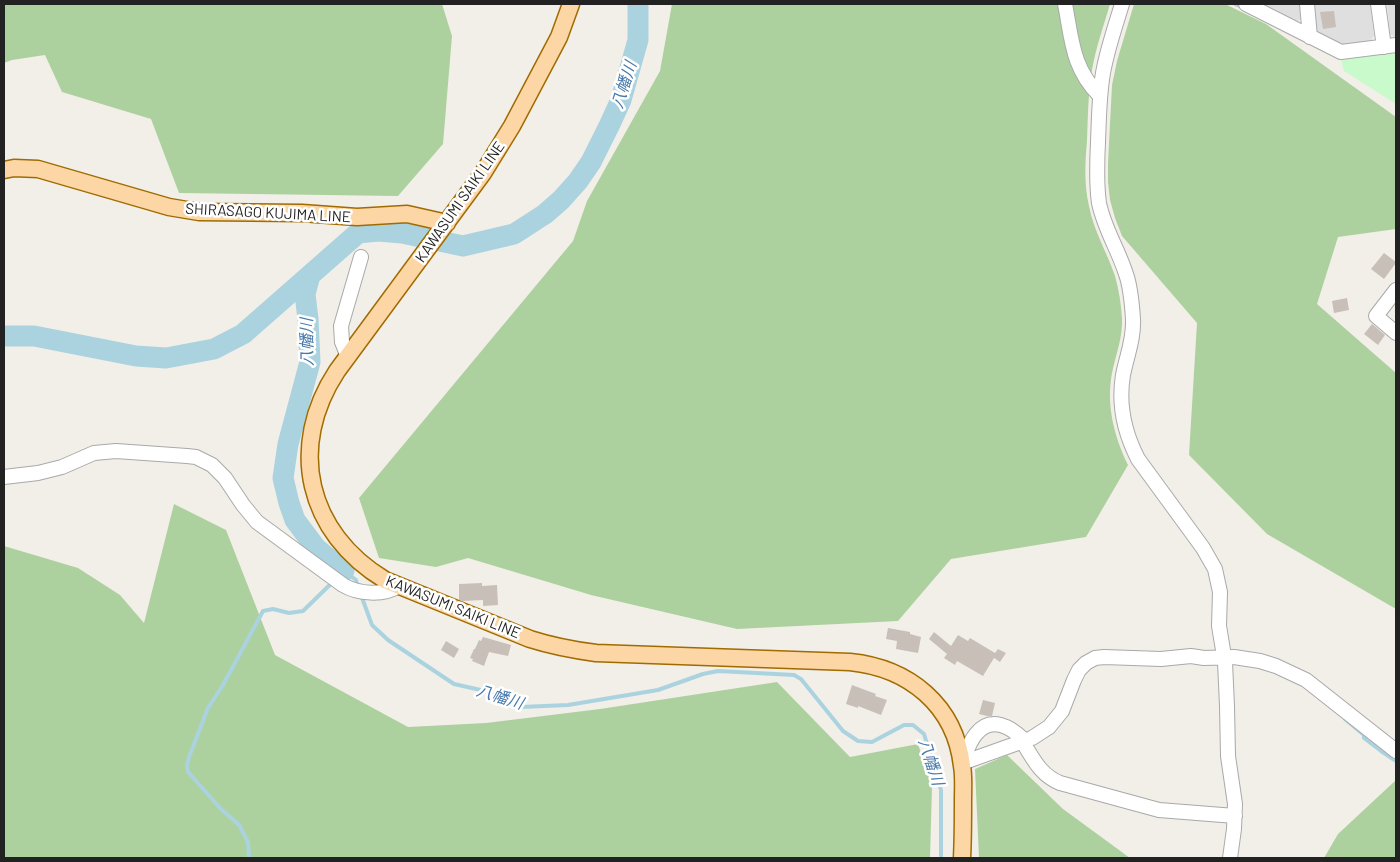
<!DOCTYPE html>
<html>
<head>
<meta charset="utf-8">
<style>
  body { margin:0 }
  #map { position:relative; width:1400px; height:862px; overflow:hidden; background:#f2efe9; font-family:Barlow,sans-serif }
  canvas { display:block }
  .frame { position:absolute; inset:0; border:5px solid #222; pointer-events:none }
</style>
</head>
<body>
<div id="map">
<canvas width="1400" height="862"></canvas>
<div class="frame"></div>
</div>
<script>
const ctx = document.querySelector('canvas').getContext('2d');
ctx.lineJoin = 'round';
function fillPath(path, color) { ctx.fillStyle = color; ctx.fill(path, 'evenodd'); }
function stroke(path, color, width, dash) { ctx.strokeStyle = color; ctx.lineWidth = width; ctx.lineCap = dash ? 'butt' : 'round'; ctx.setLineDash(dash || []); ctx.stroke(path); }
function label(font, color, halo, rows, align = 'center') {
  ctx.font = font + ' Barlow,"Noto Sans JP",sans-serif'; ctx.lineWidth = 5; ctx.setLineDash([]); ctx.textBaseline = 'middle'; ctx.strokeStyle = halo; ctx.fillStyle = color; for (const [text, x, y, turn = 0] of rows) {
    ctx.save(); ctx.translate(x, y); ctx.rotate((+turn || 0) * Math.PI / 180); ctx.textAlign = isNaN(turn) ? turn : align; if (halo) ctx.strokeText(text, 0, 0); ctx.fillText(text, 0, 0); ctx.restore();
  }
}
fillPath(new Path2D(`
  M1256,4H1301L1303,19L1293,22Z
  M1311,4H1370L1374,36L1368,44L1341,47L1322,37L1314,29Z
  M1387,4H1396V38L1390,34Z`), '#e0dfdf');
fillPath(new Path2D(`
  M4,4H442L452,36L443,144L398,196L179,193L151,119L62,92L45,55L12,60L4,63Z
  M672,4H1110C1104,25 1096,47 1092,70C1088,93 1088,117 1087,141C1085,163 1084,184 1089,206C1094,232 1107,252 1115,276C1119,290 1121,304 1122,318C1123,337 1116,354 1112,373C1106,405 1114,436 1128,465L1086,537L951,559L898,621L737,629L591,595L468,558L436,567L379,558L359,498L573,241L587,201L660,71Z
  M1134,4H1225L1266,24L1396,117V229L1338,237L1317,304L1396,373V609L1267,534L1189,455L1197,323L1122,236L1115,218L1110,200L1108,182V163L1112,85L1117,61Z
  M174,504L226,530L275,655L408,727L486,723L600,709L777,682L850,757L918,744L932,787L930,858H4V546L78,568L120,595L144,623Z
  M1007,755L1063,809L1130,858H979L975,769Z
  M1396,780V858H1324L1338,834Z`), '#add19e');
fillPath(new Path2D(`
  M1396,53V104L1344,71L1340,57L1344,59Z`), '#c8facc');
stroke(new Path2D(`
  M1235,4L1244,8
  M361,595L372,625L388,640L454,684L485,691L521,707L568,705L658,690L703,674L718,671L794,675L801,679L843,731L858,741L872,742L904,725H913L924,734L941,790V858
  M1345,719L1364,735V738L1381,751L1396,761
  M249,858L248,842L239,825L221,809L188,772L187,765L189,757L208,708L223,685L263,611L273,609L289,613L303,611L344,571L356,580L358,588`), '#aad3df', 4);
stroke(new Path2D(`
  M310,275L305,294L308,319L310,362L288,444L283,478L289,503L295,520L316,548L344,571
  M4,336H34L136,356L166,358L214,349L243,334L358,233L378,231L402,233L463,246L514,234L545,214L561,200L578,181L591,162L609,126L621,100L638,40V4`), '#aad3df', 21);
fillPath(new Path2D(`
  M1334,11L1336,27L1323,29L1320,12Z
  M1384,253L1396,262V263L1384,279L1371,269Z
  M1347,298L1349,310L1334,313L1332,301Z
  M1372,324L1385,335L1378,345L1364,334Z
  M482,583V586L497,585L498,605L483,606V600L463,601L459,600V584Z
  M888,628L910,632V634L921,637L918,653L896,649L897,641L886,639Z
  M934,632L951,646L958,635L968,641L970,638L995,653L998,649L1006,653L1000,662L994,658L983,676L957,661L955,665L944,658L947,654L929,639Z
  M483,637L511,645L508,656L489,652L484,666L472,661L473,659L470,658L474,649H475L479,640L481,641Z
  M446,641L459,649L454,658L441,650Z
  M852,685L876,694L875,696L887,700L881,715L858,706V708L846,704Z
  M983,700L995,703L992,716H987L979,714Z`), '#c7bfb8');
const minor = new Path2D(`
  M1065,4C1072,40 1072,68 1100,96
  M1122,4C1115,27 1107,50 1103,73C1099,96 1099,119 1098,142C1097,162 1096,182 1099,203C1104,228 1118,249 1126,274C1131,288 1132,304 1133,319C1134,339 1127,355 1123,375C1118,405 1124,432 1138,459L1203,548L1215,569L1220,592L1219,626L1225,662L1227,706L1228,756L1235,804L1234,829L1230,858
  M1246,4L1341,52L1396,45
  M1307,4L1310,37
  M1378,4L1384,47
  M1396,290L1376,316L1396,333
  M348,357L342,342L341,326L361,257
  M4,477L38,473L62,467L94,453L116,451L187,456L196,457L212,465L225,478L243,505L257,522L343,585C358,594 383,596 399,586
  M1022,741C1033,758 1040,775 1060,783L1159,810L1235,816
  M962,763L1032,738L1049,727L1062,711L1074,680L1079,670L1086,663L1095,658L1104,657L1161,659L1191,656L1204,658L1234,657L1260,661L1276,666L1306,680L1396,751
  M962,763C966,753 969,742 976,734C991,715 1011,727 1024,740`);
const major = new Path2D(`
  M571,4L559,37L549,56L512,126L483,173L337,371C287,447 307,533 385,580L530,639C552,646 573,650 596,653L850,662C909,668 955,705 962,766C964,777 963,789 963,800C963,820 963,839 962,858
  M4,170L14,168L38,169L169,207L199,212L302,213L357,217L407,214L447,223`);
stroke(minor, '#a9a9a9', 16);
stroke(major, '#a06b00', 19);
stroke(minor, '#fff', 14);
stroke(major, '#fcd6a4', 16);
label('15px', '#222', '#fff', [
  ["KAWASUMI SAIKI LINE",460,202,-55],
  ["SHIRASAGO KUJIMA LINE",268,213,3],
  ["KAWASUMI SAIKI LINE",453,607,22]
]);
label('italic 16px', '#4a7aab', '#fff', [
  ["八幡川",624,85,-72],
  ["八幡川",307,342,-91],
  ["八幡川",500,697,17],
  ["八幡川",931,762,72]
]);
</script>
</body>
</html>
